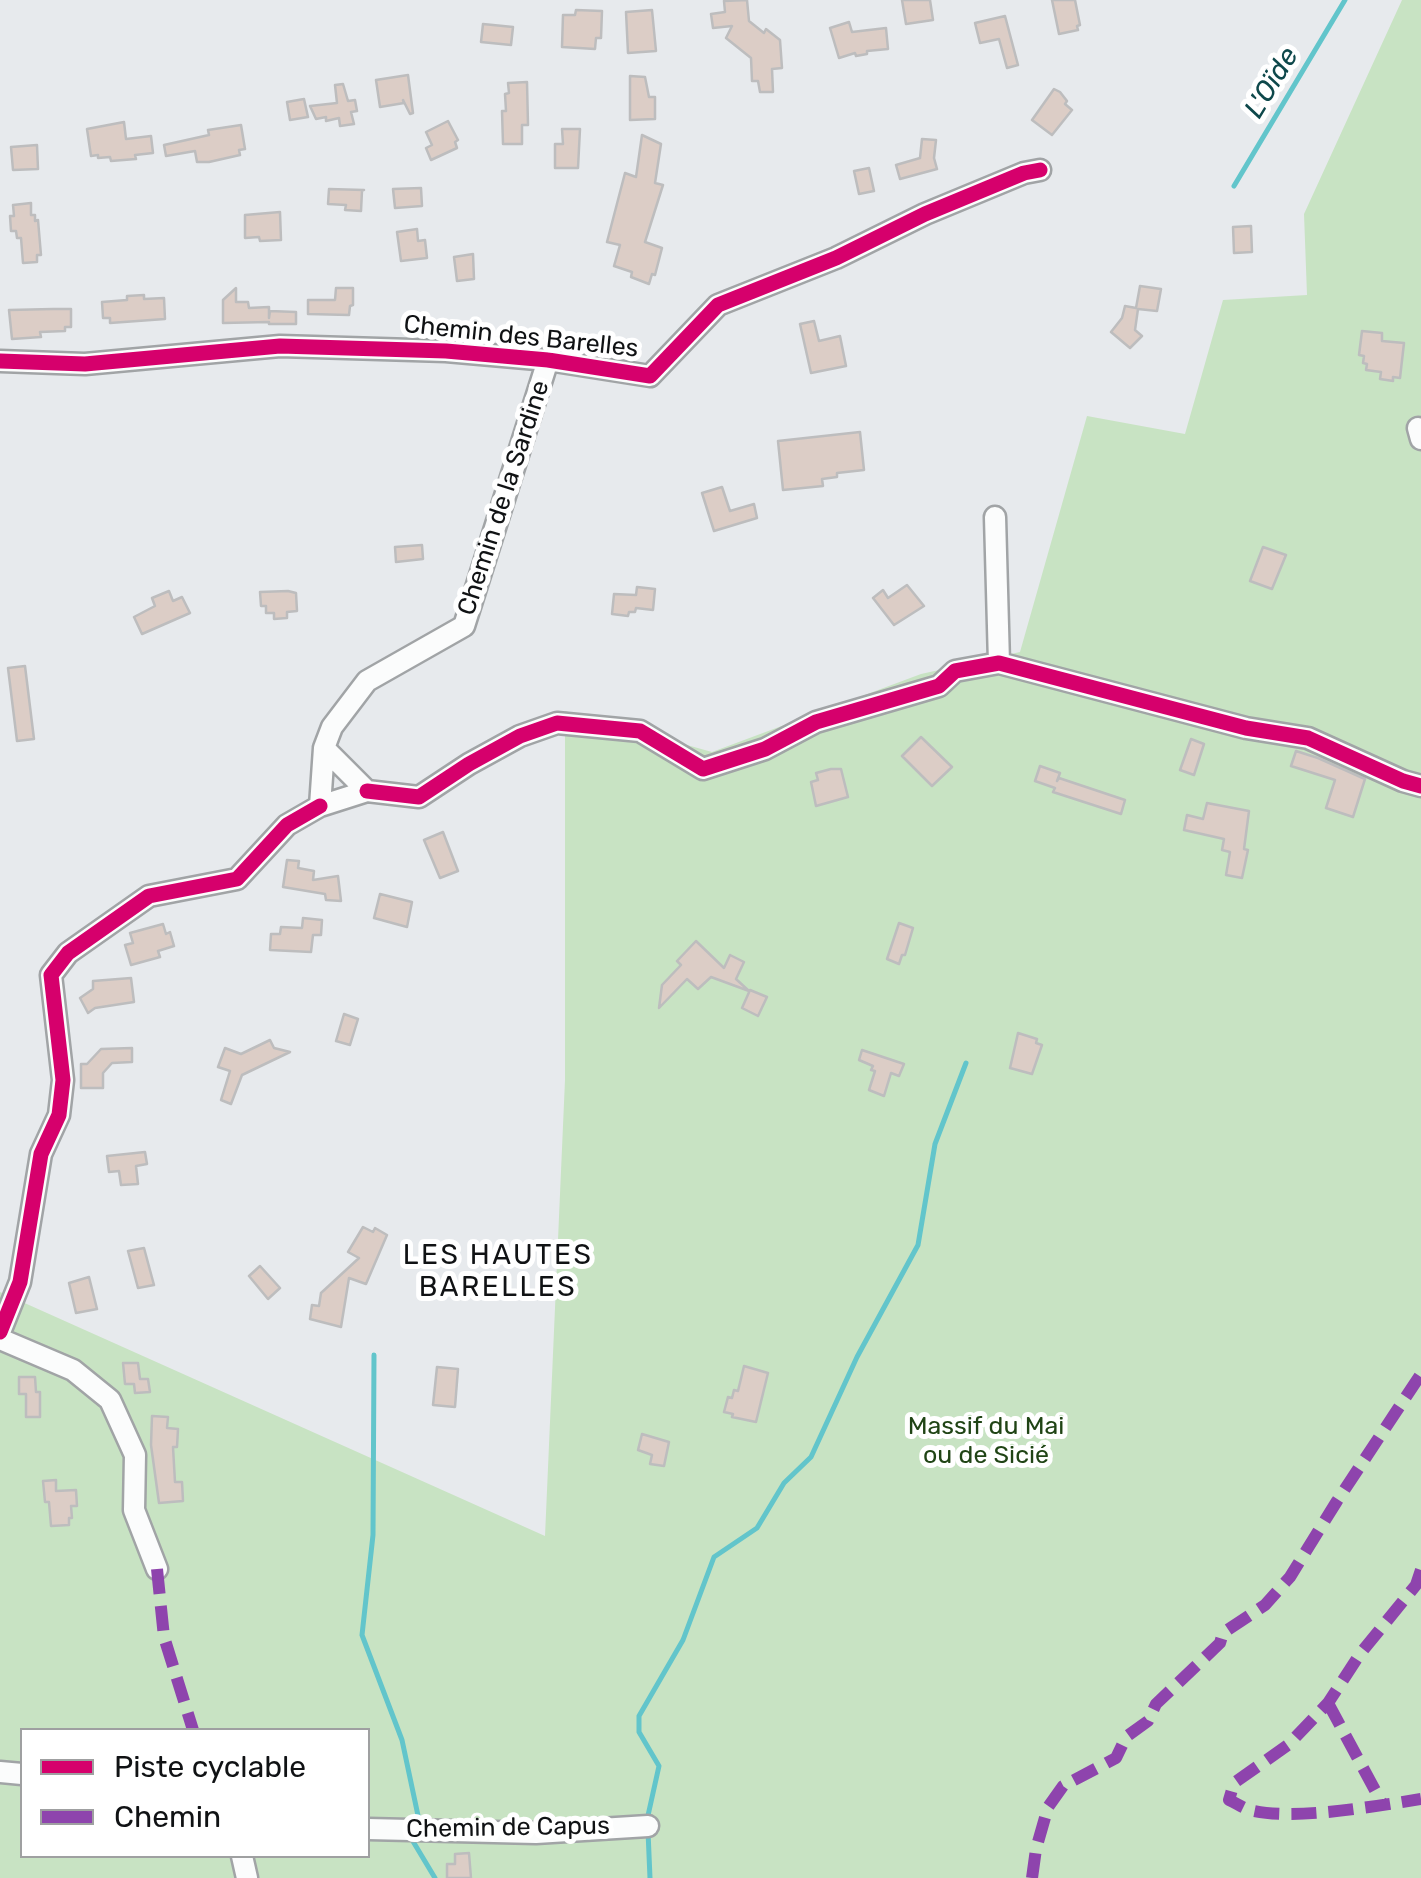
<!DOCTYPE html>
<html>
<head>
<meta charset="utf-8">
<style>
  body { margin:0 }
  #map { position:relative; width:1421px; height:1878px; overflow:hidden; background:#e7eaed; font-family:Rubik,sans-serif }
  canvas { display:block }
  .legend { position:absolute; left:20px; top:1728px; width:350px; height:130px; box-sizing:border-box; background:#fff; border:2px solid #9fa0a1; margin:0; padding:12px 18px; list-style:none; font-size:30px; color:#101214 }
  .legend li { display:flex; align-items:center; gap:20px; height:50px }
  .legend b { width:50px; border:2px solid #9fa0a1 }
</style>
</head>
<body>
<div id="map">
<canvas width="1421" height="1878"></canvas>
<ul class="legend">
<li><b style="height:12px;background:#d6006c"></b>Piste cyclable</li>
<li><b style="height:12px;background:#8e44ad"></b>Chemin</li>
</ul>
</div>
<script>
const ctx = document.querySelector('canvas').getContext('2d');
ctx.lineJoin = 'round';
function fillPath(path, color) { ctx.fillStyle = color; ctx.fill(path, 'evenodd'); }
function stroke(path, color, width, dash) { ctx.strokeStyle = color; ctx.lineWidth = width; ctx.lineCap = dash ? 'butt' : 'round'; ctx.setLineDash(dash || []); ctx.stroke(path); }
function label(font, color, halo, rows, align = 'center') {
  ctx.font = font + ' Rubik,sans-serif'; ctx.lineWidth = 10; ctx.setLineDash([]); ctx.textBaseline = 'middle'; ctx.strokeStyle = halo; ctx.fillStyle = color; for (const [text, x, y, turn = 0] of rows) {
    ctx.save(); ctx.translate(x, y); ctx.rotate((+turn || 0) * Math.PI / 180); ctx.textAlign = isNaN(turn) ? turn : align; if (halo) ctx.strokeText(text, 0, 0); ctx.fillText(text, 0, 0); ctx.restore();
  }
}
fillPath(new Path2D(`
  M1402,0H1421V1878H0V1292L545,1536L565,1080V711L712,752L921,674L1020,652L1087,416L1185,434L1223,300L1307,295L1304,214ZM22,1730H368V1856H22Z`), '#c8e3c3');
stroke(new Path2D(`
  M1234,186L1345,0
  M374,1355L373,1535L362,1635L402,1740L420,1825
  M647,1820L659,1766L639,1732V1716L683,1640L714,1557L757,1528L784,1483L811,1457L857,1357L918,1245L935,1144L966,1063
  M648,1831L650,1878
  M411,1838L435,1878`), '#62c5cb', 5);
const building = new Path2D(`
  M747,0L749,21L764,33L766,29L780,40L782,68L772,69L773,92H760L758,81H752L751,58L726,38L732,26L713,28L711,14L725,12L724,1Z
  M902,0H930L933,20L906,24Z
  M1052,0H1075L1080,25L1077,26L1078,30L1059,34Z
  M576,10L602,11L601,38H596L595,49L562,47L563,15H575Z
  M652,10L656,51L628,53L626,12Z
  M1005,16L1018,65L1007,68L999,39L980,43L975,23Z
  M849,22L852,32L886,28L888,49L867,51V54L856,56L855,53L839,58L830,28Z
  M483,24L513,27L511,45L481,42Z
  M408,75L413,113L410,114L403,100L404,103L380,107L376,80Z
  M630,76L645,77L649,97H655V119L630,120Z
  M527,82L528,125H522V144H503L502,111H506L505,94L509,93L508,83Z
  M343,84L348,101L355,100L357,111L351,112L354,124L340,126L339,118L326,121V117L316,119L310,106L337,103L335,85Z
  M1054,89L1060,92L1067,101L1065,104L1072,110L1052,135L1032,120Z
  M304,99L308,117L290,120L287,102Z
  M448,121L458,140L455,142L457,148L431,160L426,148L432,145L426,132Z
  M124,122L126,139L151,136L153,153L135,155L136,159L111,161L110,157L98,158V155L91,156L87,129Z
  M241,125L245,149L239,150L240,155L209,162H197L195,151L166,156L164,145L209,135L208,130Z
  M562,129H580L578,168H555V144H563Z
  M642,135L661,144L655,183L663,185L645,242L662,248L655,275L652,274L649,284L631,277L632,272L614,266L620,245L607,242L625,173L636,177Z
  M922,139L936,140L934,158L937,169L900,179L896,165L920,158Z
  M37,145L38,169L13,170L11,147Z
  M869,168L874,191L859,194L854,171Z
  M421,188L422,206L395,208L393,189Z
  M329,189L364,190L362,191L361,211L345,210L346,205L328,204Z
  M31,203V215H35V221L38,220L41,255H37V262L23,263L21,238H17L16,231H11L10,216H14L13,205Z
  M280,212L281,240L260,241L259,237L245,238V215Z
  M1251,226L1252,252L1234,253L1233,227Z
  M417,229L418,241L425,240L427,258L401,261L397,232Z
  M473,254L474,279L457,281L454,257Z
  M1140,286L1161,289L1157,311L1138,309L1135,330L1142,336L1130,348L1111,332L1122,318L1125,306L1136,308Z
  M236,288V302H248L249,308L269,307V318L270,311L296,312V324H269V322L223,323V300Z
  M336,288H353V305L350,306L349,315L308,314V300H335Z
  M144,295V299L164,298L165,319L110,323V318H103L102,302L127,300V296Z
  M53,309H71V327H65V331L40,332L41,337L12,339L9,310Z
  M814,321L819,341L840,336L846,366L811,373L800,324Z
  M1362,331L1382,333V341L1404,343L1400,378L1393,377V381L1380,379L1381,372L1366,370L1367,364L1363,363L1364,356L1359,355Z
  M860,432L864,470L837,473V477L822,479L823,486L783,490L778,441Z
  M722,487L730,511L754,504L757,518L714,531L702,493Z
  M422,545L423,559L396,562L395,547Z
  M1263,547L1286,555L1272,589L1250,581Z
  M907,585L924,606L894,625L873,598L883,590L888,598Z
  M637,587L655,589L653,610L636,608L635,612H629L628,616L612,614L614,594L636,595Z
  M169,591L173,601L182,597L190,613L142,634L134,617L155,606L152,598Z
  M288,591L296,593L297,611L287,612V618L274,619V613H266V606H261L260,592Z
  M25,666L34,739L17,741L8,668Z
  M921,737L952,767L932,786L902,756Z
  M1191,739L1204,744L1194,775L1180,770Z
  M1296,751L1318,758L1365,779L1353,817L1326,808L1335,780L1291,766Z
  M1040,766L1060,773L1057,781L1059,778L1125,800L1121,814L1053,792L1055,788L1035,781Z
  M831,769H841L848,797L816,806L811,782L818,780L816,773Z
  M1207,803L1249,811L1244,849L1248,850L1242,878L1226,875L1230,852L1222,850L1224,839L1184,830L1187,815L1203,819Z
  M443,832L458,871L440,878L424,840Z
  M287,860L299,861L298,868L314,871L313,880L338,876L341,901L326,900L325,894L283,887Z
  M380,894L412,902L407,927L374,918Z
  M303,918L322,920L321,935H313L311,952L270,950L271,934H280L281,927L302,928Z
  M899,923L913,928L905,955H902L899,964L887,959Z
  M163,924L166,934L170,932L174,946L158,951L160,957L131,965L125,945L133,943L130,933Z
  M696,941L724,968L730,955L744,962L736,979L749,991L711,977L698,989L687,979L659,1008L662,985L681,965L677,961Z
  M131,978L134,1002L95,1008L88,1013L80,998L93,989V981Z
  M750,990L767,997L758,1016L742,1008Z
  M344,1014L358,1019L350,1045L336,1041Z
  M1018,1033L1037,1039L1036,1043L1042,1045L1032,1074L1010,1068Z
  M270,1040L274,1048L290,1052L242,1075L231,1104L221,1100L230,1071L218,1067L225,1048L241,1054Z
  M132,1048V1062L112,1063L103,1073V1088H81V1064H87L101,1049Z
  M862,1050L904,1064L899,1076L891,1073L884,1096L869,1090L875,1071L871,1070L873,1066L859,1060Z
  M145,1152L147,1164L136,1166L138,1184L121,1185L119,1171L109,1172L107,1156Z
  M363,1227L373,1232L375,1228L387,1235L366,1284L349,1278L341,1327L310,1319L312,1305L319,1306L321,1293L359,1258L348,1252Z
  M144,1248L154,1285L138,1288L128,1251Z
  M260,1266L280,1288L268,1299L249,1276Z
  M89,1277L97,1309L76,1313L69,1283Z
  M123,1363H138L140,1379H148L150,1392L135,1393L134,1384H125Z
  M744,1366L768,1373L756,1422L732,1417L733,1414L724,1412L728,1397L732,1398L734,1390L738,1391Z
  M437,1367L458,1369L455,1407L433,1405Z
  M19,1377H35L36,1392H40V1417H26V1394H19Z
  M152,1416L168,1417L167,1428L178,1429L177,1447H173L175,1482H182L183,1501L159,1503L151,1445Z
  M642,1434L669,1442L664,1466L650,1464L652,1455L638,1450Z
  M56,1480V1491L76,1490L77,1506H71L72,1518H69V1525L51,1526L49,1502H45L43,1481Z
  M469,1853L471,1878H447V1864H455V1854Z`);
fillPath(building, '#dccdc6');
stroke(building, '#bdbdbe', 2.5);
const minor = new Path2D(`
  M0,361L85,364L280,346L446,351L548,360L650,376L718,305L836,258L925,214L1024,173L1040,170
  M1418,428L1421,439
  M995,517L999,663
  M324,748L367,791L320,806L324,748L332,727L367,681L464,626L548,360
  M367,791L419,797L469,764L520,736L557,723L640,731L703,769L765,749L816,722L939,686L955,671L999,663L1246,728L1308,738L1403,781L1421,786
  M0,1332L20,1282L41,1154L59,1115L63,1080L51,975L68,953L149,896L237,879L287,825L320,806
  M0,1339L73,1370L110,1400L135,1455L134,1510L157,1569
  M0,1772L22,1774
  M368,1829L536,1833L648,1826
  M242,1856L247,1878`);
stroke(minor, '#a1a4a6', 25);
stroke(minor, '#fbfcfc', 20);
stroke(new Path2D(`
  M157,1569L164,1637L193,1730
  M1421,1570L1416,1585L1360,1654L1328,1703L1288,1745L1234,1783L1229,1800C1236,1803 1243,1808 1250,1810C1294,1821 1376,1806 1421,1799
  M1328,1703L1383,1805
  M1032,1878L1036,1849L1048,1807L1063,1786L1116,1758L1126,1737L1148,1721L1156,1704L1220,1643L1223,1633L1265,1605L1290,1577L1337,1501L1421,1374`), '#8e44ad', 12, [25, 12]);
stroke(new Path2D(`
  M0,361L85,364L280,346L446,351L548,360L650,376L718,305L836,258L925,214L1024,173L1040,170
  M367,791L419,797L469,764L520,736L557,723L640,731L703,769L765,749L816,722L939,686L955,671L999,663L1246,728L1308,738L1403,781L1421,786
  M0,1332L20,1282L41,1154L59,1115L63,1080L51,975L68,953L149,896L237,879L287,825L320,806`), '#d6006c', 15);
label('25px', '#101214', '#fff', [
  ["Chemin des Barelles",521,337,6],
  ["Chemin de la Sardine",504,498,-72],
  ["Chemin de Capus",508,1828,-1]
]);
label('25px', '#204415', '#fff', [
  ["Massif du Mai",986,1427],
  ["ou de Sicié",986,1456]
]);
label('italic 28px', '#0e484b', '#fff', [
  ["L'Oïde",1272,83,-59]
]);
ctx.letterSpacing = '2.5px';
label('28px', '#101214', '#fff', [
  ["LES HAUTES",498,1256],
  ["BARELLES",498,1288]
]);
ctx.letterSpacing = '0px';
</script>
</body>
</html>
